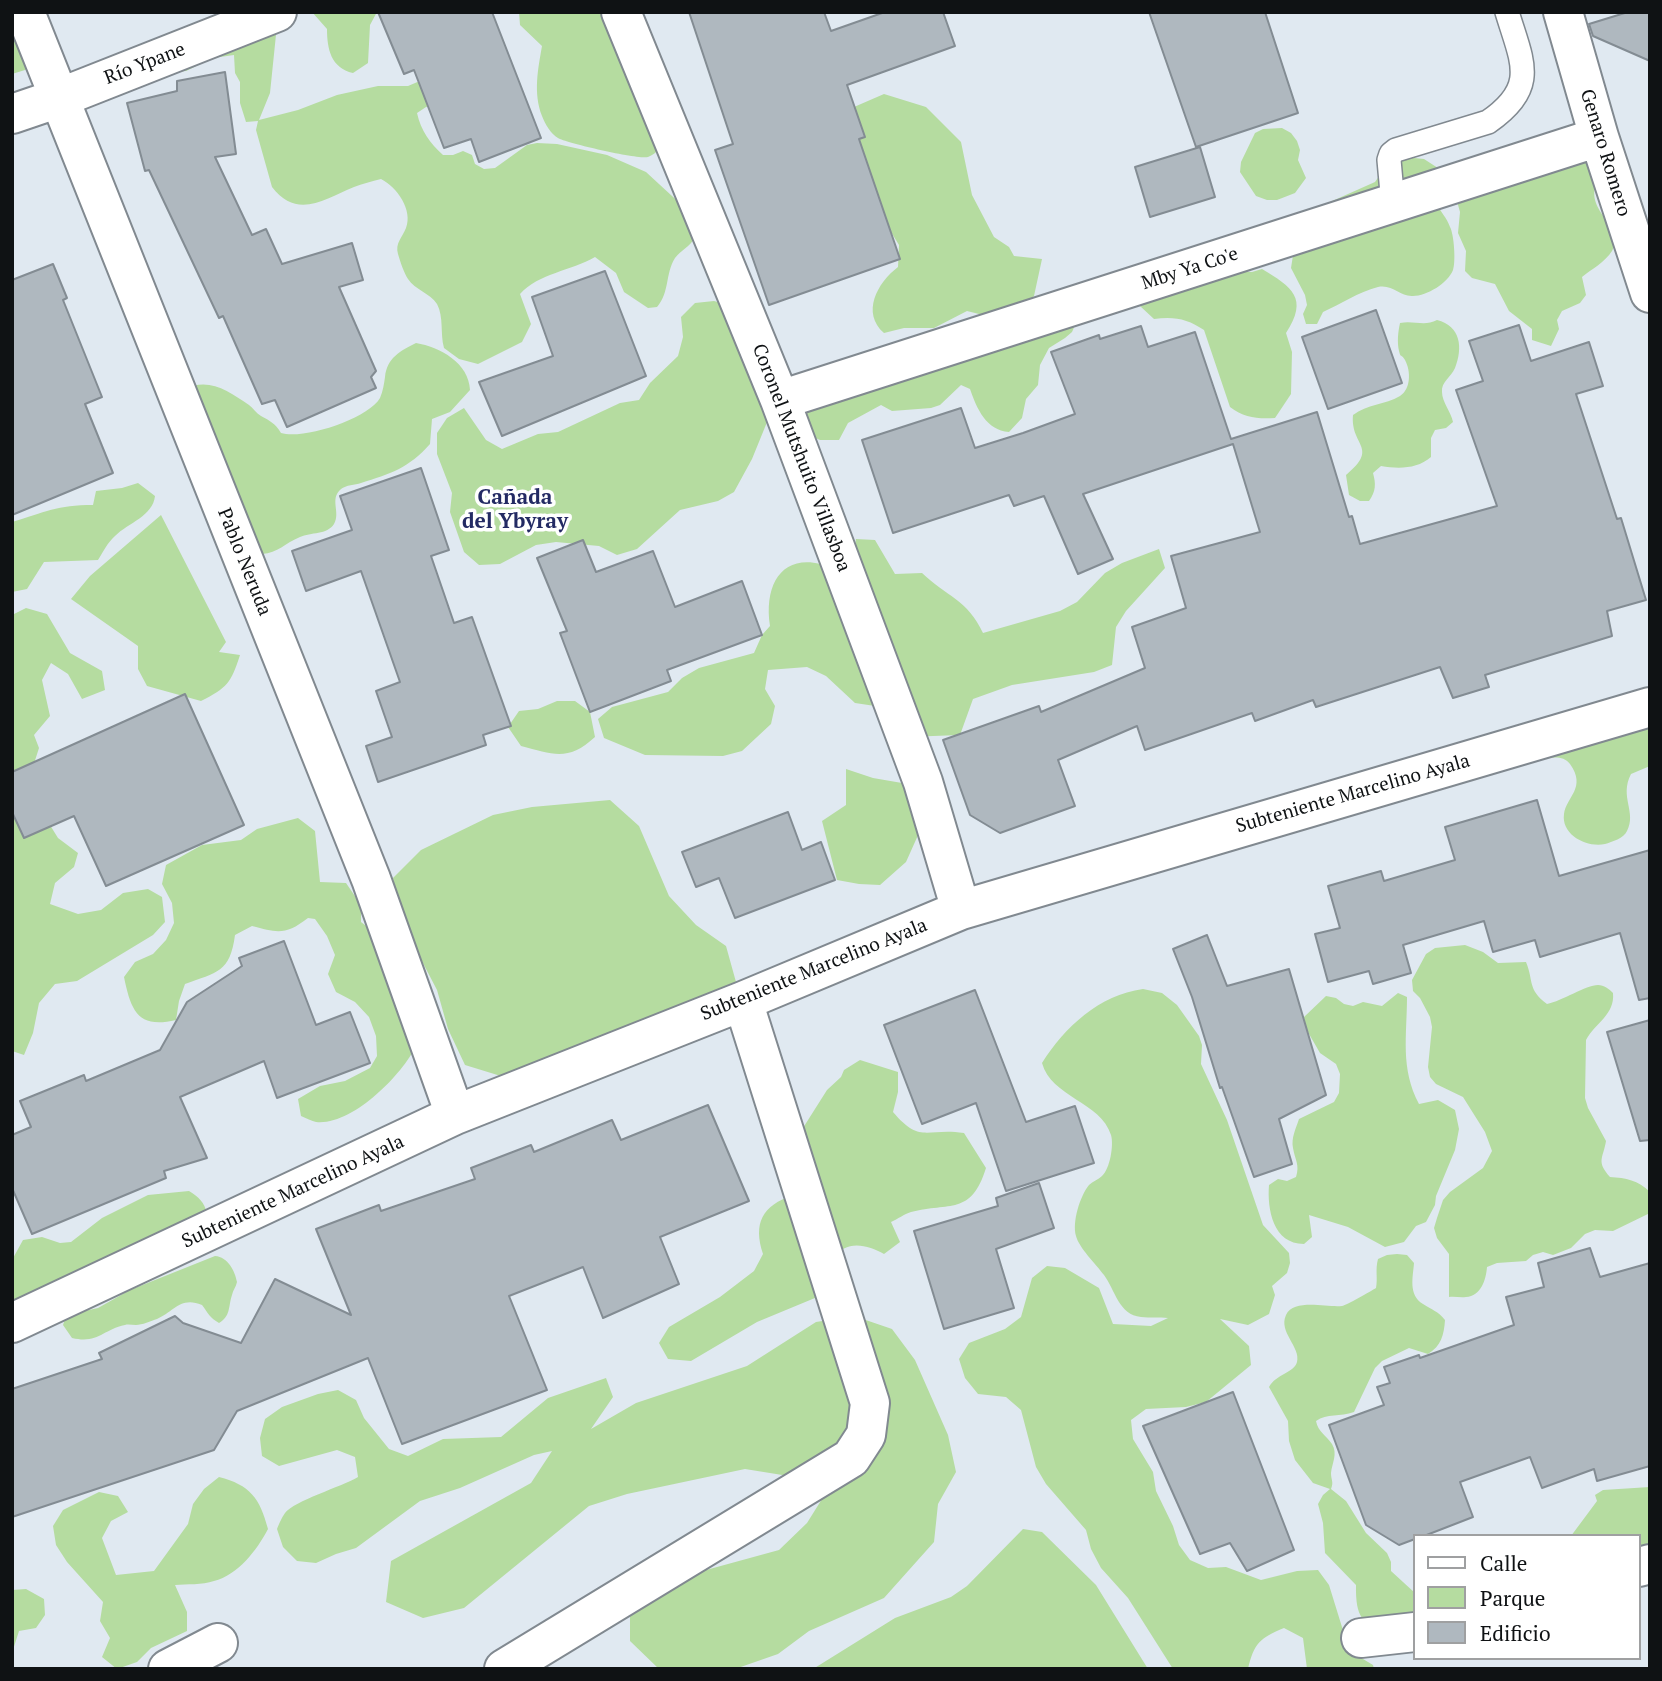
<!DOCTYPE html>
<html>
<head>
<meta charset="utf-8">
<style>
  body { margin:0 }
  #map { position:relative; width:1662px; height:1681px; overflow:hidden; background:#e0e9f1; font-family:"PT Serif",serif }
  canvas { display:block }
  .frame { position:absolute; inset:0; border:14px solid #0f1214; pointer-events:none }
  .legend { position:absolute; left:1413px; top:1534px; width:228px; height:126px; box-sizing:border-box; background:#fff; border:2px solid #9fa0a1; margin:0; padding:9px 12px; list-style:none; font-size:21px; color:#0f1214 }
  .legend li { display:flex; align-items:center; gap:14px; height:35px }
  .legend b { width:35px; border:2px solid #9fa0a1 }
</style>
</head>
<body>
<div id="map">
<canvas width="1662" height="1681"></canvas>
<div class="frame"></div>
<ul class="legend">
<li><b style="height:9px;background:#fff"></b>Calle</li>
<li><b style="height:19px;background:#b5dca0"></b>Parque</li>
<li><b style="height:19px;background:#afb8bf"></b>Edificio</li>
</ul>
</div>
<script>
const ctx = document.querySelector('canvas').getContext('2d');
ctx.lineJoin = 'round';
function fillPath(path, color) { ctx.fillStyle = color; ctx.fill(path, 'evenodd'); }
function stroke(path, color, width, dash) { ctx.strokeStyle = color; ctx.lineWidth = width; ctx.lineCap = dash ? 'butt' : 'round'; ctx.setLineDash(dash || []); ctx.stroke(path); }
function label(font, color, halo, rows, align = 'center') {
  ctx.font = font + ' "PT Serif",serif'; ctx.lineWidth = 7; ctx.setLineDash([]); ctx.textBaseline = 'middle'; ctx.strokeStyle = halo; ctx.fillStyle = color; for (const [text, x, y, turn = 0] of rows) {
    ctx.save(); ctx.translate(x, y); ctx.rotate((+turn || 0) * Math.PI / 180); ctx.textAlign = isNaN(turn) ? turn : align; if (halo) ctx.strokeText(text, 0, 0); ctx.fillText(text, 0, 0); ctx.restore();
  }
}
fillPath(new Path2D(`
  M12,12L41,57L25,70L12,74Z
  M312,12H377L370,25L368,63L353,73C331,68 327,49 327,29Z
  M519,12H613L667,138C662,145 657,154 648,157C640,160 566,143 558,138C551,134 545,124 542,116C533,93 538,69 542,46L520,25Z
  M277,25L270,93L259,120L298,110L337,95L378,86H408L434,75L450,104L426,107L417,113C421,131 430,143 443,155H453L463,151L472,155L475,164L484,169L495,168L527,145L537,143L557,144L607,155L646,172L685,208L695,237C690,247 681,250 675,258C665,274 670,292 657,307L648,308L624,292L616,273L595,257C571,271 539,273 520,294L531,324L522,342L478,364L459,359L444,348C440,334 444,317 437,304C430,293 415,290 408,279C404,273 400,261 398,254C395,243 402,238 406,228C413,210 397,187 381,179C372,181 362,184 354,187C325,199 297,220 272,187L256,130L258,121L246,122L240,103V82L235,73L234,55L213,58L186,71L176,72Z
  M884,94L926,107L961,142L972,195L994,237L1009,247L1014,256L1042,259L1034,296L1020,309L995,318L967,311L934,328H904L884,333C861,313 877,283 898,267L899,245L891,232L859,154L854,107Z
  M1282,128L1291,133L1297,141L1300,150L1298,160L1306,178L1295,193L1277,200H1267L1256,196L1240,172L1241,162L1255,133L1263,129Z
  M1578,136L1597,182C1583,212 1628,227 1612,251C1605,262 1592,269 1582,277L1586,295L1580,303L1562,311L1557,320L1559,329L1551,346L1532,340V329L1509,311L1495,284L1472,278L1465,271L1466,251L1458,233L1460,212L1455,194Z
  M1404,157L1424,159L1441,170L1436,203C1440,211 1447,218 1450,227C1454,234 1456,262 1453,270C1448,283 1427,296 1413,296C1400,297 1393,284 1378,287C1358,292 1341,304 1323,312L1317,324H1306L1303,314L1307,305L1305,295L1291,268L1294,249L1315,216L1330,202L1375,182L1386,166Z
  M1262,269C1292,287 1309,298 1286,333L1292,352L1291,394L1275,418C1258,419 1244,418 1230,407L1204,330C1188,319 1174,316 1154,319L1140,306L1143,296L1231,271L1252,272Z
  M714,301L733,306L774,405L752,459L734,492L718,501L680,510L637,549L617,555L599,546L556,542L536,545L500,564L479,565L464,552L450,512L452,493L437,454V433L447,418L464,408L486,440L502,449L538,434L558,432L620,403L639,400L650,383L678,356L683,337L681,317L695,303Z
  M1437,320C1461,326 1463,348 1455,368C1451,377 1441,382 1442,392C1442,402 1451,412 1453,422L1446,428L1435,430L1431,438V457C1417,469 1399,469 1381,466L1373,473C1376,484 1376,491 1369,501H1360L1349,495L1346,475C1380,447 1350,446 1353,415C1367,404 1385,405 1400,396C1411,389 1411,371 1405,360C1401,353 1401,359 1399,351C1397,342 1398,332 1400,323C1414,320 1424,327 1437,320Z
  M1076,323L1072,332L1065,338L1049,348L1040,365L1038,385L1026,399L1022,418L1009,432C986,430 977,409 970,389L961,385L940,405L931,408L892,411L881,405L848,423L839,440H820L811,436L802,418L806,409L884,346L903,340Z
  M416,343C440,347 469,363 470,390L450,412L432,419L430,444C409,468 390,474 361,483C355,485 346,485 341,489C329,499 341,512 334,524C327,535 311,532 300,537C285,543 278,553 262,554L184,390C207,376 229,391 249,405C253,408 256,413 261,416C270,421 275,423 281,433C303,440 368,419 380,398C383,391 384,384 385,377C387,358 400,351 416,343Z
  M138,483L155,496C153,516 128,523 115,536C108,542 103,552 98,560L44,562L27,589L12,592V522C45,512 57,505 93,505L96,491L122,488Z
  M161,515L226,642L219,652L240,655C231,683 227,688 201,701L147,686L138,669V646L71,599L90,576Z
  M856,539L875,540L895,574L922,573C946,596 968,600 983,633L1060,611L1077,602L1105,573L1122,563L1159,549L1165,568L1126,611L1116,627L1112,665L1094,672L1012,685L973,699L960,735L906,737L875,706L855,703L826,676L807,667L768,670L765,689L775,706L771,724L742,751L723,756L645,755L604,738L598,719L612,707L668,692L682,678L699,668L754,653L762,635L770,626C763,579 787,548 835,569L853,558Z
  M26,608L47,614L70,653L102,671L105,690L82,699L68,674L51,663L42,680L50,716L34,735L39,748L30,776L40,809L58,838L78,853L74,867L55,883L50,904L78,914L101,910L123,893L148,889L162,897L165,922L153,935L77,981L55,984L39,1003L33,1033L24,1055L12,1051V615Z
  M557,701H575L590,712L595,737C568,762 553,754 521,746L508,727L519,711L538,709Z
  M1650,711V766L1631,774C1619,797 1637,812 1627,831C1624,838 1612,842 1605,844C1587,848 1561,835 1564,814C1566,797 1587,788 1570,764C1560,751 1542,762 1525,759Z
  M846,769L873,778L902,783L921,813L919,833L906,862L880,885L859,884L837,880L822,821L846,805Z
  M610,800L639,826L669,896L696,925L726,946L736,982L709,1010H668L580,1060L504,1077L465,1065L448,1029L437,990L400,919L393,878L421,850L493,815L532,807Z
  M298,818L315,831L320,882L346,883L361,905V922L387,942L416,1046C402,1075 352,1126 316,1122C312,1121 306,1118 301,1116L298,1099L320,1086L345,1081L370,1068L377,1056L376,1036L369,1017L355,1002L336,992L328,974L335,955L327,936L315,919L308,918C286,935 278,933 252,926L235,935C230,973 217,972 185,984L179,1001L176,1020C138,1029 131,1011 124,977L135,962L153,954L166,940L174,923L172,903L162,884L166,865L202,845L241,840L257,829Z
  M1465,945L1483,952L1498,963L1526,962C1534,981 1527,989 1547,1004C1562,1001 1586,985 1598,985C1604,985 1609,989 1613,993C1615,1015 1595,1023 1586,1040L1585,1098L1588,1108L1606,1141C1603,1159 1596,1161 1610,1177C1626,1178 1638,1180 1650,1192V1213L1613,1231L1595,1230L1585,1234L1571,1248L1553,1255L1543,1252L1533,1255L1526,1261L1497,1263L1487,1267C1486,1280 1481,1296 1466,1297C1460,1298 1455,1296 1449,1297V1254L1437,1238L1434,1228L1437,1218L1443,1200L1450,1192L1483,1168L1492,1151L1485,1132L1463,1097L1436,1084L1430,1077L1428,1067L1432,1027L1430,1017L1420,998L1413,991L1412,980L1426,954L1435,948Z
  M1143,989L1162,993L1177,1005L1199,1036L1202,1045L1201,1064L1227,1120L1263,1225L1289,1253L1290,1263L1287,1273L1272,1286L1275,1295L1269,1314L1248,1325L1220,1319L1249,1346L1251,1365L1206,1402L1186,1407L1146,1409L1131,1420L1133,1439L1153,1472L1156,1491L1173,1526L1179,1545L1190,1560L1208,1568L1226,1567L1261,1580L1297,1571L1318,1570L1329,1585L1346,1640L1358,1656L1373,1665L1374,1669H1307L1303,1638L1284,1628C1260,1638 1254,1643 1248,1669H1173L1128,1598L1101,1568L1091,1549L1086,1530L1046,1484L1036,1467L1021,1410L1006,1397L978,1394L965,1378L959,1359L969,1343L1005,1329L1021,1317L1032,1278L1047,1266L1065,1268L1099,1288L1113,1324L1151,1326L1168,1318C1159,1317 1150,1318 1141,1317C1119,1315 1115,1290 1104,1275C1096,1264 1079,1248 1076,1236C1072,1222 1080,1196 1089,1185C1093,1181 1098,1180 1102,1176C1110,1169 1114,1145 1111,1135C1101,1102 1051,1097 1042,1063C1065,1027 1099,995 1143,989Z
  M1398,993L1407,997C1407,1036 1400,1068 1419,1104L1438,1100L1455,1110L1459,1129L1455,1150L1436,1196L1435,1205L1426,1222L1416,1226L1404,1242L1385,1247L1348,1227L1309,1215L1312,1237L1304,1244C1273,1244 1267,1209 1269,1185L1278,1179L1287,1181L1296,1177C1300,1165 1295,1160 1293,1148C1291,1138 1296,1128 1299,1119L1334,1102L1339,1093L1340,1074L1336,1064L1320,1053L1305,1027L1304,1017L1326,996L1336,998L1344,1004L1353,1006L1363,1002L1382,1006Z
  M860,1060L898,1072V1092L893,1112C921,1145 927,1127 964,1133L986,1168C971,1216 950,1202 911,1212C904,1214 898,1219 891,1222L900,1242L884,1254C868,1245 845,1239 834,1259C829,1267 829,1283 827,1293L757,1322L691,1361L668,1359L659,1343L669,1327L720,1297L754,1271L763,1254C753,1223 762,1206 793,1195L796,1139L827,1090L841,1077L844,1070Z
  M189,1191C199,1197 204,1202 207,1213L12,1331V1260L23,1240L42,1237L60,1243L71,1242L102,1218L148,1195Z
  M1397,1254L1407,1255L1414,1263C1413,1277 1408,1295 1423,1304C1432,1310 1438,1311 1445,1320C1444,1335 1441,1346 1428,1354L1409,1348L1382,1361L1375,1368L1354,1412C1340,1417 1327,1413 1316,1421C1318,1432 1326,1435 1332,1444C1338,1454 1332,1463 1331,1473C1331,1480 1334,1482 1331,1489L1346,1501L1366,1533L1387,1553L1391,1562V1571L1415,1593V1622C1375,1624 1355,1636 1356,1585L1325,1553L1323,1523L1318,1504L1323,1495L1330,1489L1313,1483L1295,1460L1289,1441L1288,1421L1269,1387C1276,1374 1294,1373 1297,1362C1301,1347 1278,1332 1286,1315C1294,1298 1328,1308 1342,1306C1347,1305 1371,1291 1376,1288C1378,1278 1375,1270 1378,1259L1387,1255Z
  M215,1256C228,1257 235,1271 237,1282C236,1287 233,1290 232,1295C228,1307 231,1316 219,1323C210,1318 208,1313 202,1305C180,1296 174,1312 157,1319C151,1321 142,1325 136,1325C132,1325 128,1324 125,1325C102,1330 98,1344 72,1338L63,1325L66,1316L71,1314L98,1308L130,1290Z
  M854,1316L892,1329L915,1360L948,1435L956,1472L938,1504L934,1542L884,1598L809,1631L778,1654L735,1669H659L630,1641V1601L666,1581L779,1550L807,1523L832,1483L745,1469L627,1494L589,1506L464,1608L423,1618L386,1602L391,1561L531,1483L552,1451L534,1455L460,1488L420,1501L356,1548L336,1554L316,1563L297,1561L283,1547L277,1529C279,1524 282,1517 285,1513C294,1501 341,1487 358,1477L355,1457L337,1450L279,1466L262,1456L260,1438L265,1419L282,1407L318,1394L338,1390L356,1400L364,1418L389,1449L408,1456L443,1439L501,1437L548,1398L606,1378L613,1397L591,1429L636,1403L747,1366L816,1322Z
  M219,1477C250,1485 260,1498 268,1529C257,1550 238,1575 214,1581C202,1585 187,1584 175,1585L187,1612V1631L151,1648L137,1662L117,1669L102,1657L110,1638L100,1621L103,1602L67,1562L56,1545L53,1526L63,1510L99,1492L118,1496L128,1512L111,1521L102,1538L116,1575L154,1571L188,1524L193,1504L204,1489Z
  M1650,1487V1550L1639,1553V1536H1571L1597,1501L1595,1495L1603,1490Z
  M1023,1529L1042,1532L1096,1585L1148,1669H813L895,1618L951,1597L967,1586Z
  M26,1589L44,1599L45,1615L36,1628L19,1631L12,1653V1590Z`), '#b5dca0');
const building = new Path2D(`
  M378,12H492L541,138L479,162L471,139L444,148L414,70L404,74Z
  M689,12H824L831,31L885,12H943L955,46L847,85L865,137L859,139L900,259L769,305L715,150L733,144Z
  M1149,12H1265L1298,113L1196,147Z
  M1628,12H1650V61L1593,36L1589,24Z
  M225,72L236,154L215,157L252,235L266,229L282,264L352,243L363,280L339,287L376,371L371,377L376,388L287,427L275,400L262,404L223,316L219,318L149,170L145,171L127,103L177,91V81Z
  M1200,147L1215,197L1150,217L1135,167Z
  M53,264L67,298L63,300L102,397L85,404L113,473L12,515V280Z
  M605,271L646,376L502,436L479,382L553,356L532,297Z
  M1376,310L1402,383L1328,409L1302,337Z
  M1519,325L1531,361L1589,342L1603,386L1576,394L1617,519L1621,518L1646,600L1607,611L1612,636L1485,675L1489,687L1453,698L1440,667L1316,707L1313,700L1255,721L1252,713L1145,750L1137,726L1058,760L1075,806L1000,833L970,815L943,740L1039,706L1041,712L1145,668L1132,627L1186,608L1171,556L1260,532L1233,444L1083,494L1113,559L1078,574L1044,496L1014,506L1009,495L893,533L862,440L961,408L975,448L1023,433L1075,414L1051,352L1099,335L1100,339L1141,326L1148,347L1195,332L1231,439L1317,412L1349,517L1352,516L1360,544L1497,506L1456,390L1483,381L1469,341Z
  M421,468L449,550L431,556L454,623L472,617L511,726L483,735L486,745L378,782L366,746L392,737L376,691L400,682L361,571L306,591L292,551L352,530L340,496Z
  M583,540L596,572L653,551L675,607L742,581L762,635L667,670L671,681L590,712L560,633L567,631L537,558Z
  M185,694L244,825L106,886L74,816L24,838L12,812V772Z
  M1537,800L1559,876L1650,850V998L1639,1000L1620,933L1540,957L1535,940L1493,952L1484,921L1403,945L1411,973L1373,984L1369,971L1328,982L1315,934L1340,928L1328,886L1381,871L1384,881L1455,860L1445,827Z
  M788,812L802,850L821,842L835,880L735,918L719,878L696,887L682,852Z
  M1207,935L1227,986L1289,969L1326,1095L1279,1119L1292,1164L1254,1177L1222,1087L1220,1088L1192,997L1173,949Z
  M284,941L316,1025L350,1012L370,1063L277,1098L264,1061L180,1097L207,1158L164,1171L166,1178L32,1234L12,1188V1135L31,1127L20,1101L84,1075L86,1081L160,1050L187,1002L242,966L239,958Z
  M975,990L1026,1122L1075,1106L1094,1163L1006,1191L976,1103L922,1124L884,1025Z
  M1650,1020V1140L1640,1141L1607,1032Z
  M708,1105L749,1201L660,1237L679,1284L603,1318L583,1267L509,1296L547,1390L402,1444L368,1358L237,1411L214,1450L12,1517V1389L102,1359L99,1353L175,1316L183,1323L241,1343L275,1279L351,1315L316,1229L379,1205L381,1211L475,1179L471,1168L531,1145L534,1152L612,1120L621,1140Z
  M1039,1183L1054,1228L996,1249L1014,1308L944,1329L914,1231L998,1206L996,1198Z
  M1590,1248L1600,1277L1650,1263V1466L1597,1481L1594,1469L1542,1488L1530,1457L1460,1482L1473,1517L1424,1536H1415V1539L1399,1545L1366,1525L1329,1425L1384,1405L1377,1387L1390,1383L1384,1367L1419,1355L1420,1358L1514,1325L1506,1297L1544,1287L1538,1263Z
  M1233,1392L1294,1550L1247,1571L1230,1543L1200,1554L1143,1426Z`);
fillPath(building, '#afb8bf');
stroke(building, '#838c93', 2);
const service = new Path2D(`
  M1393,204L1389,160L1391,154L1396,150L1488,122C1539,87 1522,62 1507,12`);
const minor = new Path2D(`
  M25,12L371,879L455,1115
  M621,12L780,400L923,782L961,910
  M1563,12L1599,137L1650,293
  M12,114L59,98L277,12
  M780,400L1599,137
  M12,1323L455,1115L743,1001L961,910L1650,707
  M1639,1567L1650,1564
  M1361,1638L1415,1632
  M168,1669L218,1643
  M504,1669L851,1458L866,1435L870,1403L743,1001`);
stroke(service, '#818990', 26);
stroke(minor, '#818990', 42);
stroke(service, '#fff', 23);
stroke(minor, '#fff', 38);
label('19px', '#0f1214', '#fff', [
  ["Río Ypane",145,64,-21],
  ["Genaro Romero",1605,153,73],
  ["Mby Ya Co'e",1190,269,-18],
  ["Coronel Mutshuito Villasboa",801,458,69],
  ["Pablo Neruda",244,562,68],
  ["Subteniente Marcelino Ayala",1353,794,-16],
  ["Subteniente Marcelino Ayala",814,970,-22],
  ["Subteniente Marcelino Ayala",293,1192,-25]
]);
label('bold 21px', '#232a63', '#fff', [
  ["Cañada",515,498],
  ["del Ybyray",515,522]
]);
</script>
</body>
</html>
